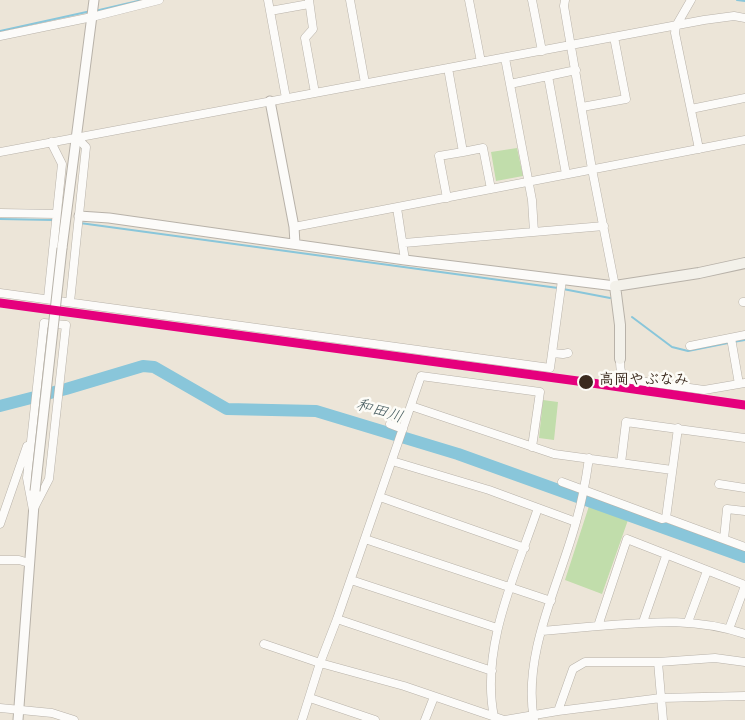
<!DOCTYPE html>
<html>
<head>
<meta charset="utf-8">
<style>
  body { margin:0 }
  canvas { display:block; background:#ece5d8 }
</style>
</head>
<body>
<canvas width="745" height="720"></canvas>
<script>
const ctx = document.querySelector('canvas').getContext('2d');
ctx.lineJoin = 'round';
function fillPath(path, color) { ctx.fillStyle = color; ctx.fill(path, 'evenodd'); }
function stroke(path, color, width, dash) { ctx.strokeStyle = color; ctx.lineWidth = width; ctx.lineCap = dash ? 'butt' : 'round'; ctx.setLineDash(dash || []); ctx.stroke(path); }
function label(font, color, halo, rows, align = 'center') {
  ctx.font = font + ' "Gochi Hand","Klee One",sans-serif'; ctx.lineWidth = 5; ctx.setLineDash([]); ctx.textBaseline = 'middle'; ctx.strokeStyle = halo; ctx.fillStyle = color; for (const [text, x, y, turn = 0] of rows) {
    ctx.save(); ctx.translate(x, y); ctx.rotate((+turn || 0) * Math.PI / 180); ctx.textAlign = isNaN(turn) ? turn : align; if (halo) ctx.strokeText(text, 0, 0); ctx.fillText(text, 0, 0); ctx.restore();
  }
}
fillPath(new Path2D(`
  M517,148L523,176L496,181L491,152Z
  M543,400L558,402L554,440L539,438Z
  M589,506L628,520L602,594L565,580Z`), '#c1ddab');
stroke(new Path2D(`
  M737,0L745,1
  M95,11L142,0
  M0,31L91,11
  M0,219L53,220
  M80,223L558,288
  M563,289L610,298
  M632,317L672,347L688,351L728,343
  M733,342L745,340`), '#89c6da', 2);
stroke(new Path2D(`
  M0,406L66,389L143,366L154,367L227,409L316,411L458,454L745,557`), '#89c6da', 12);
const minor = new Path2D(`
  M268,0L286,98
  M309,0L313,29L305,38L315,93
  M350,0L365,83
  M469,0L481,62
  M532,0L542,51
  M565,0L564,6L592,169L615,286
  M691,0L676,26L675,33L699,149
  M270,11L309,4
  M0,36L92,17L159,0
  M505,58L532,200L534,232
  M448,68L463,152L483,148L491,189
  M548,76L566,174
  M510,84L576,70
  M582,107L626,99L614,37
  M691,109L745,98
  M0,152L704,20L734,16L745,18
  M447,198L439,156L463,152
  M397,208L405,260
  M0,213L56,214
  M294,227L745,140
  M404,243L604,226
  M0,293L550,368L562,280
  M48,298L62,164L51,142
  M70,302L86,147L76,137
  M743,302H745
  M44,323L66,325L49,479L33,510L27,478Z
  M731,338L739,384
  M690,346L745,335
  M552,353L563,354L568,353
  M620,359C620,370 620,377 632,380L704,390L745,383
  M411,406L554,454L672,470
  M390,424L403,429
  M392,461L489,490L576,522
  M621,463L626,422L745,438
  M562,482L662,519L666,518L745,547
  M719,484L745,488
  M380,497L525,548
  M666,518L678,428
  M0,524L27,446
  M365,539L551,601
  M724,539L727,509L745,511
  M0,560H19L29,563
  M351,580L497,628
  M745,585L627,539L598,626C650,622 694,617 745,634
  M337,619L492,671
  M643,622L666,556
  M688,622L707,571
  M729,629L745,586
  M542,631L598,626
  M264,644L320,663L404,686L504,720
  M658,662L663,720
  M310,698L375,720
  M0,708L52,713L74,720
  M558,711L661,698L745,696
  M494,717C480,647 516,573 538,508
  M302,720L320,663L337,619L421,376L540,392L532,447
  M425,720L434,697
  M505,720L558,711L573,669L585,662H658L715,658L745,662
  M534,720C522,654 559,585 576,522C582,501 586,480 589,458`);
const tertiary = new Path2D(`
  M270,101L294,227L295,244
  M79,216L109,218L405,260L615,286
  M62,248L94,0
  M18,720L35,491`);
const secondary = new Path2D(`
  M620,359V325L615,286L699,273L745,263`);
stroke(minor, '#b8b2a9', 9);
stroke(tertiary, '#b8b2a9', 11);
stroke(secondary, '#b8b2a9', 12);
stroke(minor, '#fcfbf9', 8);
stroke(tertiary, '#fcfbf9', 9);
stroke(secondary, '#f3f1ea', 10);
const tertiaryBridge = new Path2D(`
  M35,491L62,248`);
stroke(tertiaryBridge, '#b8b2a9', 11, []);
stroke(tertiaryBridge, '#fcfbf9', 9);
stroke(new Path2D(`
  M0,303L585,382L745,405`), '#e5007d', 9);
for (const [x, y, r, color] of [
  [586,382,8,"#3b2a1e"]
]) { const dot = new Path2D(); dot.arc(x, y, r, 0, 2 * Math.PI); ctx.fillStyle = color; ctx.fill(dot); stroke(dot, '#fdfcf7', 2); }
label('bold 15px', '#3b2a1e', '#fdfcf7', [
  ["高岡やぶなみ",599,382]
], 'left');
label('italic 16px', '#475c60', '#fdfcf7', [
  ["和田川",379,413,17]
]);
</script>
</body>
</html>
